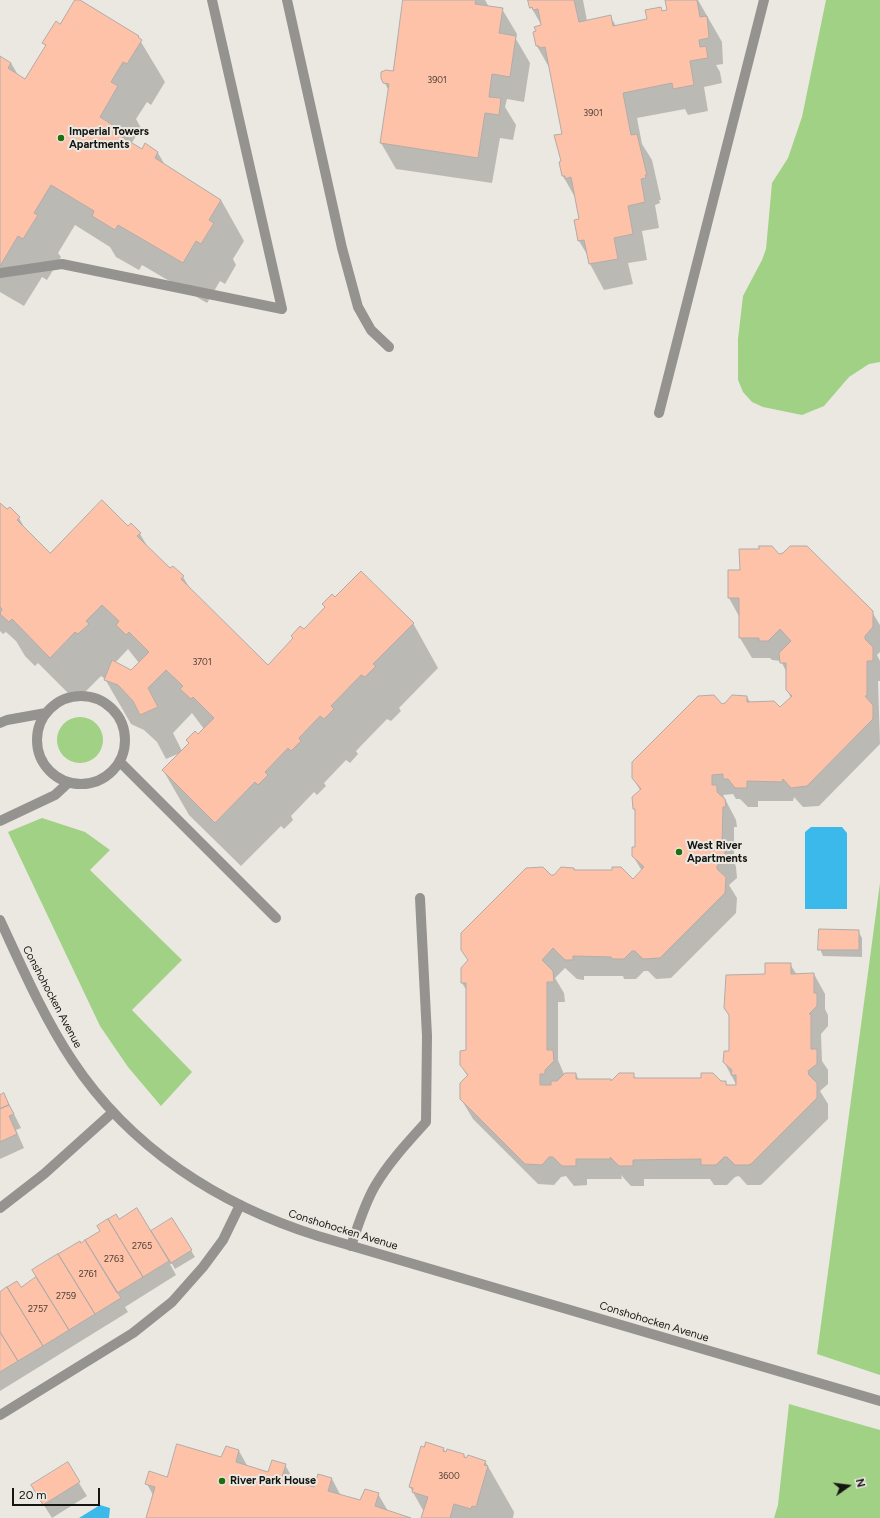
<!DOCTYPE html>
<html>
<head>
<meta charset="utf-8">
<style>
  body { margin:0 }
  #map { position:relative; width:880px; height:1518px; overflow:hidden; background:#eae8e1; font-family:Figtree,sans-serif }
  canvas { display:block }
  .north { position:absolute; left:828px; top:1466px; width:40px; height:40px; -webkit-text-stroke:3px #eae8e1; paint-order:stroke; rotate:76deg; font-size:11px; font-weight:700; line-height:16px; text-align:center; color:#151512 }
  .north::after { content:''; display:block; margin:auto; width:14px; height:18px; background:#151512; clip-path:polygon(50% 0,100% 100%,50% 72%,0 100%) }
  .scale { position:absolute; left:12px; top:1488px; width:88px; height:18px; box-sizing:border-box; border:2px solid #151512; border-top:0; padding-left:5px; font-size:12px; line-height:14px; white-space:nowrap; color:#151512; -webkit-text-stroke:3px #eae8e1; paint-order:stroke }
</style>
</head>
<body>
<div id="map">
<canvas width="880" height="1518"></canvas>
<div class="north">N</div>
<div class="scale">20 m</div>
</div>
<script>
const ctx = document.querySelector('canvas').getContext('2d');
ctx.lineJoin = 'round';
function fillPath(path, color) { ctx.fillStyle = color; ctx.fill(path, 'evenodd'); }
function stroke(path, color, width, dash) { ctx.strokeStyle = color; ctx.lineWidth = width; ctx.lineCap = dash ? 'butt' : 'round'; ctx.setLineDash(dash || []); ctx.stroke(path); }
function label(font, color, halo, rows, align = 'center') {
  ctx.font = font + ' Figtree,sans-serif'; ctx.lineWidth = 4; ctx.setLineDash([]); ctx.textBaseline = 'middle'; ctx.strokeStyle = halo; ctx.fillStyle = color; for (const [text, x, y, turn = 0] of rows) {
    ctx.save(); ctx.translate(x, y); ctx.rotate((+turn || 0) * Math.PI / 180); ctx.textAlign = isNaN(turn) ? turn : align; if (halo) ctx.strokeText(text, 0, 0); ctx.fillText(text, 0, 0); ctx.restore();
  }
}
fillPath(new Path2D(`
  M826,0H880V362L869,364L849,377L824,406L802,415L763,407L752,402L743,392L738,380V339L743,296L762,260L766,249L772,183L788,158L802,117Z
  M57 740a23 23 0 1 1 46 0a23 23 0 1 1-46 0Z
  M42,818L85,832L110,850L90,870L182,960L132,1010L192,1072L161,1106L128,1067L100,1026L8,832Z
  M880,883V1375L817,1354Z
  M789,1404L880,1430V1518H774L778,1505Z`), '#a1d185');
fillPath(new Path2D(`
  M811,827H842L847,833V909H805V832Z
  M100,1505L110,1508L109,1518H79Z`), '#3bb9eb');
fillPath(new Path2D(`
  M76,0L138,37L165,82L151,105L147,102L136,119L141,128L131,144L142,151L145,145L158,153L165,165L221,200L244,241L233,259L236,265L225,284L220,281L207,303L142,265L139,270L116,257L110,247L75,225L58,253L61,257L47,280L42,277L24,306L0,292V57L11,63L18,75L25,80L46,47L44,43L61,25Z
  M404,0H485L489,7L502,9L517,34L516,39L530,63L524,102L507,99L505,107L516,125L513,140L500,138L492,183L396,169L381,143L389,91L382,78L393,72Z
  M529,0H583L587,21L610,16L616,26L648,20L661,8L663,12L668,11L666,0H698L722,42L723,64L716,65L720,72L722,83L704,87L708,111L688,115L685,109L637,118L642,144L652,160L661,200H659L660,203L655,205L659,228L642,231L647,260L628,263L633,284L604,290L590,264L588,256L579,241L575,221L581,220L576,199L563,176V134L550,69L537,46V32L542,26L531,7Z
  M0,504L7,511L19,518L27,532L50,554L128,527L131,525L140,534L149,549L170,570L173,567L183,577L191,590L268,666L326,608L323,605L335,599L413,623L438,668L399,708L401,711L391,721L387,719L356,751L358,754L350,763L346,760L324,783L326,786L317,795L314,792L291,816L293,820L284,829L281,826L241,866L189,815L163,770L180,753L166,759L157,742L144,730L131,724L105,679L101,676L76,701L38,663L35,666L25,656L16,641L6,632L3,634L0,631ZM128,649L139,663L131,671L115,663ZM192,713L204,729L198,735L187,740L189,744L182,751L173,733Z
  M779,555L872,612L880,625V652L877,655L880,661V681H878L880,744L819,806L803,807L794,797L793,801H758V807H748L740,799H736L733,794L723,795L736,820L737,827H734V861L736,867L737,878L729,885L737,898L736,913L671,978L656,979L648,971H644L636,979H624L623,976H584V980L577,979L565,968L555,978L564,993L565,1002H558V1060L564,1074H576L579,1080H610L612,1082L633,1074L636,1079L725,1082L728,1086H737L724,1062L730,1052V1018L725,1008L766,975L790,964L797,975L814,974L825,994V1009L828,1015V1026L821,1034L822,1061L828,1070V1084L820,1091L828,1104V1119L762,1184L760,1185H747L739,1176L735,1177L727,1185H714L710,1179H644V1186H631L621,1175L622,1179H587V1185L574,1186L566,1176L561,1177L554,1185L538,1184L473,1119L461,1099L468,1077L461,1065L467,1051V991L462,983L469,961L462,950L550,876L574,871L633,880L642,871L633,856L636,848V813L634,809L640,790L633,778L721,705L747,697L750,702L780,709L791,698L787,690V673L781,661L772,660L770,658H752L740,638V618L729,598L741,571Z
  M858,931L862,938V957L823,956L820,949Z
  M4,1094L21,1128L16,1130L24,1148L0,1159V1096Z
  M172,1219L195,1257L175,1269L172,1264H170L176,1275L125,1307L128,1312L0,1391V1293L20,1288L38,1278L81,1244L119,1221L151,1232Z
  M443,1448L447,1454L464,1455L467,1460L485,1461L514,1512L513,1518H422L424,1512L410,1487Z
  M239,1451L248,1467L269,1473L285,1465L295,1482L315,1488L332,1479L341,1496L360,1502L378,1494L388,1511L409,1518H147L154,1497L147,1484L168,1478Z
  M67,1464L87,1496L52,1518L40,1499Z`), '#0003');
const building = new Path2D(`
  M75,0H80L139,36L138,37L142,40L127,64L123,62L111,82L118,86L100,117L116,127L114,132L142,149L145,143L158,152L155,158L221,200L209,220L214,223L201,244L196,241L183,263L118,225L115,230L92,216L94,211L51,185L34,213L38,215L23,239L18,236L0,266V56L11,63L8,68L25,79L46,45L42,43L56,21L60,24Z
  M403,0H476L475,4L503,8L499,33L516,36L510,77L492,74L489,97L501,98L499,115L485,113L478,158L380,143L389,84L383,83L381,78V72L386,70L393,71Z
  M528,0H574L579,22L611,15L613,26L647,19L645,10L661,7L662,11L667,10L665,0H697L700,17L707,16L709,38L699,40L700,47L706,46L708,58L690,61L694,85L673,89L672,83L623,93L631,135L637,134L647,175H645L646,178L641,179L645,202L628,206L633,234L614,238L618,259L589,264L584,240L578,241L574,220L579,219L571,177L565,179V176H562L559,162L561,161L554,135L562,134L545,47L539,48V46H536L533,32L536,31L534,27L541,25L538,9L533,10L532,7L530,8Z
  M102,500L128,526L131,523L141,533L137,536L170,568L173,566L184,576L181,579L268,665L293,638L291,636L300,626L304,629L325,607L322,604L332,594L335,597L361,571L414,623L373,664L376,666L365,677L361,675L331,706L334,709L324,719L320,716L299,738L301,741L291,751L288,748L265,772L268,775L258,785L255,782L215,823L162,770L189,743L186,740L195,731L198,734L214,718L193,697L191,699L180,689L183,686L166,670L148,688L158,707L140,715L133,701L118,685L104,680L112,660L131,670L149,652L129,632L126,635L116,625L119,621L102,605L86,621L89,624L78,634L75,632L50,658L12,619L9,622L0,614L2,609L0,607V503L7,509L10,507L20,517L17,520L50,553Z
  M759,546H772L779,554L783,553L790,546H807L873,611V627L865,636V639L873,647V661H867V696H865L873,705V719L807,786L791,788L783,779L782,782L747,781V788H735L728,779H723V774L712,775V785H717V792L725,799L726,807H723L722,846L725,845V858L717,866V869L726,877L725,893L660,958L643,959L635,951H632L624,959H612L611,957L573,956V960H565L553,948L542,960L553,971L554,982H547V1050H553L554,1061L545,1070V1074H540V1085H551V1081H557L565,1073H576V1079H611V1081L619,1073H634V1078H701V1073H713L721,1081H726V1085H736V1075H731L732,1070L723,1062L724,1051H729V1015L724,1008L726,975L765,974V963H791V974L814,973V993H817V1006L809,1014H811V1049H817V1064L808,1071L809,1075L817,1083V1098L751,1164L748,1165H735L727,1157H724L716,1165H701V1159L633,1160V1166H619L610,1157L611,1159H576V1166H562L553,1157H549L542,1165L525,1164L460,1099V1083L468,1075L460,1065V1051L466,1050V983H461V968L468,960L461,950V933L526,868L543,867L551,875H554L561,867L574,868V870H612V867H621L633,879L644,867L632,856V847H635V809H633L632,797L641,789L632,778V762L698,696L714,695L722,704L725,703L732,695L747,696V702L774,701L780,707L792,696L786,690V663H780L779,653L791,641L780,629L768,641H759V638H739V598H728V570H740L739,549H759Z
  M819,929L859,930V950H818Z
  M4,1093L9,1105L0,1109V1095Z
  M9,1105L14,1114L9,1116L17,1134L0,1142V1109Z
  M137,1208L169,1261L143,1277L108,1219L116,1214L119,1219Z
  M172,1218L192,1250L171,1263L151,1231Z
  M108,1219L143,1277L117,1293L85,1240L100,1231L97,1226Z
  M85,1240L121,1298L95,1314L58,1254L80,1241L81,1243Z
  M58,1254L95,1314L69,1330L32,1270Z
  M36,1277L69,1330L43,1346L7,1287L17,1281L21,1287Z
  M7,1287L43,1346L18,1361L0,1332V1292Z
  M0,1332L18,1361L0,1372Z
  M426,1442L444,1448L443,1451L446,1452L447,1449L464,1454V1457L466,1458L468,1455L486,1461L484,1465L488,1466L476,1507L472,1506L471,1509L454,1504L450,1518H421L428,1497L412,1492L413,1488L409,1487L421,1446L424,1447Z
  M177,1444L221,1457L226,1446L239,1450L236,1462L268,1472L272,1460L286,1464L282,1477L314,1487L318,1474L332,1478L328,1491L360,1500L365,1489L379,1493L375,1506L411,1518H146L155,1487L145,1484L149,1471L167,1477Z
  M68,1462L80,1482L43,1505L31,1485Z`);
fillPath(building, '#fdc2a8');
stroke(building, '#b2aba9', 1);
stroke(new Path2D(`
  M287,0L342,248L358,307L371,330L389,347
  M0,273L62,264L282,309L212,0
  M659,413L764,0
  M37 740a44 44 0 1 1 88 0a44 44 0 1 1-88 0Z
  M0,723L7,720L46,713
  M120,762L276,918
  M0,821L55,795L68,783
  M351,1246C358,1226 364,1205 375,1186C389,1162 408,1142 426,1122L427,1036L420,898
  M0,1415L133,1333L172,1302L203,1267L223,1240L240,1205`), '#949390', 10);
stroke(new Path2D(`
  M0,920C22,967 43,1016 72,1060C130,1148 219,1205 318,1236L880,1401
  M0,1208L44,1174L113,1112`), '#949390', 10);
for (const [x, y, r, color] of [
  [61,138,4,"#226d0d"],
  [679,852,4,"#226d0d"],
  [222,1481,4,"#226d0d"]
]) { const dot = new Path2D(); dot.arc(x, y, r, 0, 2 * Math.PI); ctx.fillStyle = color; ctx.fill(dot); stroke(dot, '#eae8e1', 1.5); }
label('9px', '#4f4038', null, [
  ["3901",437,80],
  ["3901",593,113],
  ["3701",202,662],
  ["2765",142,1246],
  ["2763",114,1259],
  ["2761",88,1274],
  ["2759",66,1296],
  ["2757",38,1309],
  ["3600",449,1476]
]);
label('bold 11px', '#151512', '#eae8e1', [
  ["Imperial Towers",69,132],
  ["Apartments",69,145],
  ["West River",687,846],
  ["Apartments",687,859],
  ["River Park House",230,1481]
], 'left');
label('11px', '#151512', '#eae8e1', [
  ["Conshohocken Avenue",52,997,62],
  ["Conshohocken Avenue",343,1230,17],
  ["Conshohocken Avenue",654,1322,17]
]);
</script>
</body>
</html>
